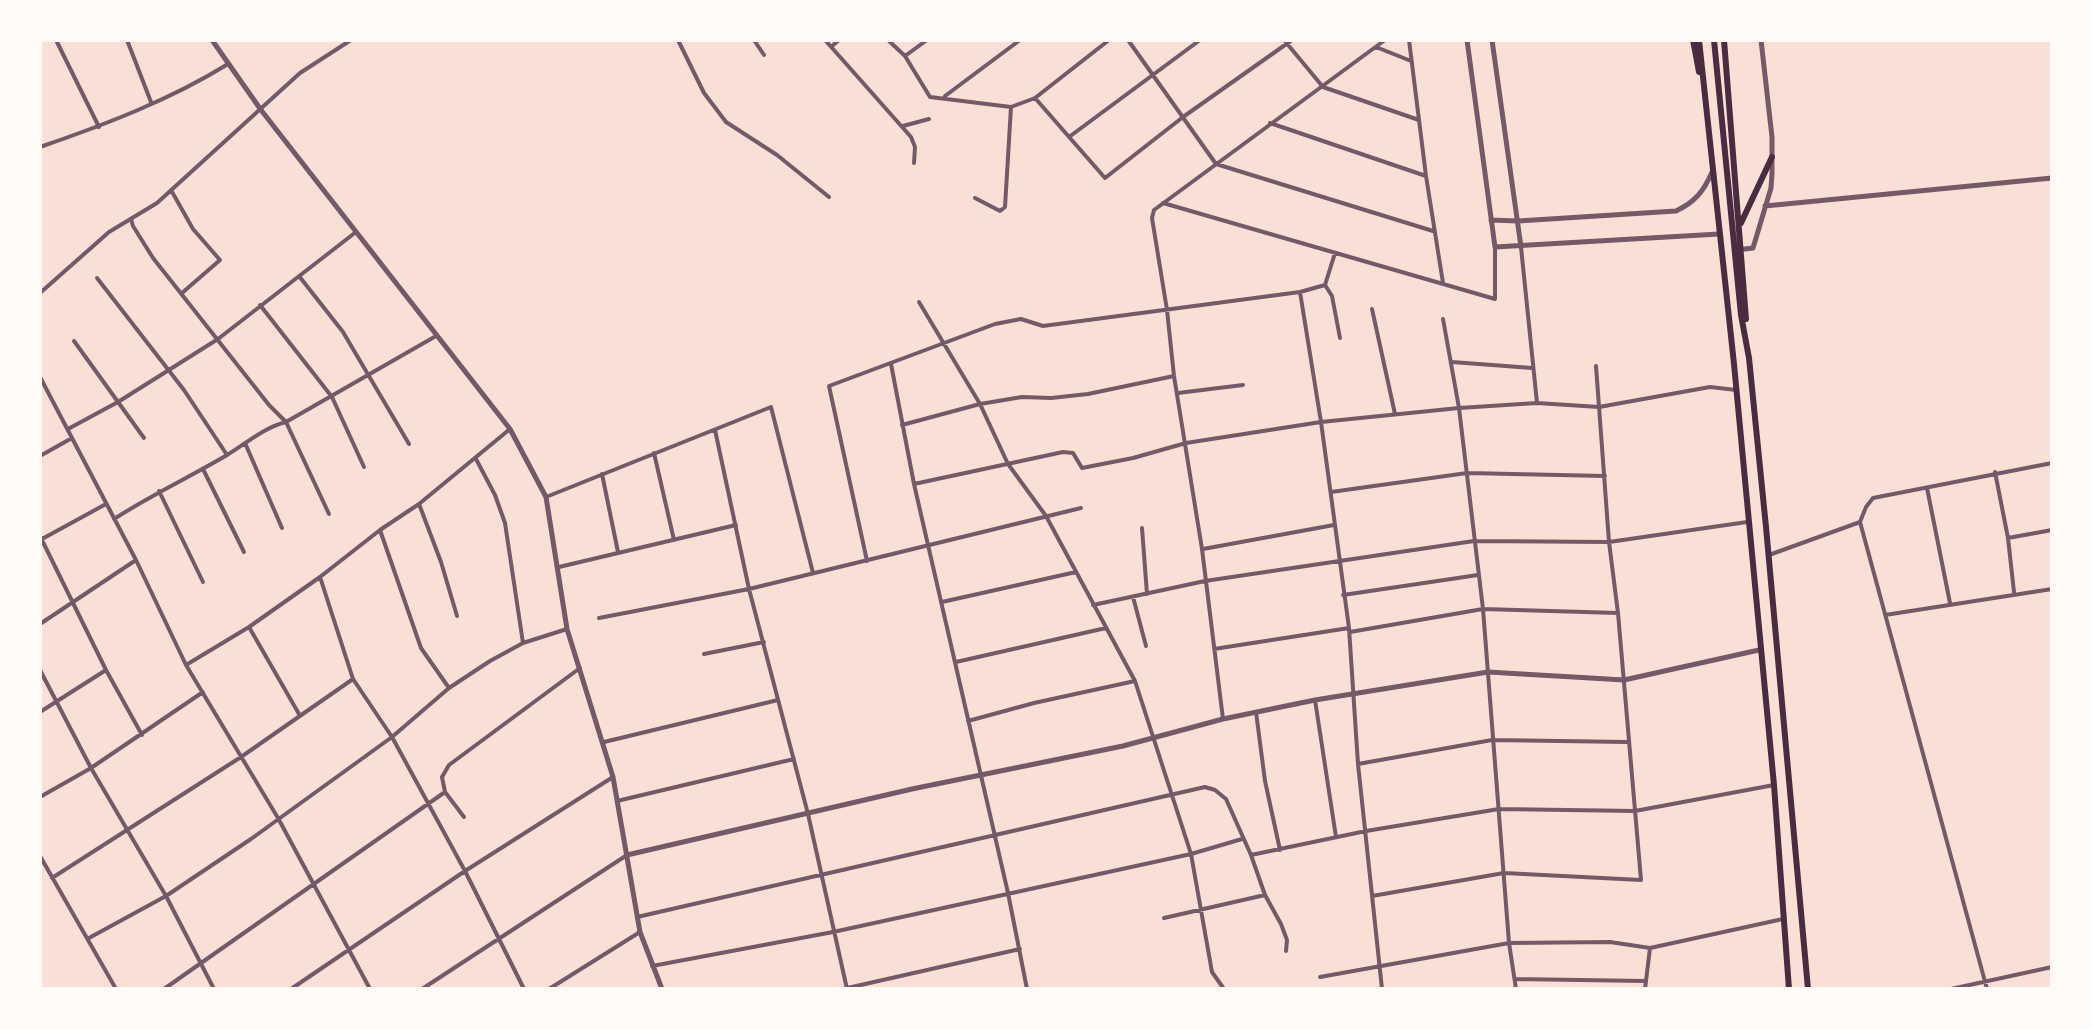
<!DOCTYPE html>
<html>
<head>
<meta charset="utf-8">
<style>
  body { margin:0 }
  #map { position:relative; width:2092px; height:1029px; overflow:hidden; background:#f7e1d7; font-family:"Open Sans",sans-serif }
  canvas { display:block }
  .frame { position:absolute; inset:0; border:42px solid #fffaf5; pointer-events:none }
</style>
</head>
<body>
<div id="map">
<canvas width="2092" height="1029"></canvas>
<div class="frame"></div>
</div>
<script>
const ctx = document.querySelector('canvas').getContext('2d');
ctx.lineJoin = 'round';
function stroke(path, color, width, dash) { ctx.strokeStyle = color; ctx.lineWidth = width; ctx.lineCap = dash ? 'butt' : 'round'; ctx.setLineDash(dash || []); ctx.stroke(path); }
stroke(new Path2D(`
  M56,40L99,127
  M127,40L151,102
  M678,40L704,93L726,122L777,155L829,197
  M754,40L764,55
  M825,40L911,137L915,147L914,163
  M888,40L905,56L930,97L1011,107L1035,98L1109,40
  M1128,40L1216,164L1433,231
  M1284,40L1323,87L1419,120
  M1409,40L1426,176L1443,283
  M831,47L839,40
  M1376,47L1411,61
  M905,56L927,40
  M945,96L1020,40
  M1035,98L1105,178L1183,117L1292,40
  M1270,123L1426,176
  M903,126L929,119
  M1069,137L1200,40
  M40,147C104,125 170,100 228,64
  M171,190L193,229L220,260L182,293
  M975,198L1000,211L1005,207L1011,107
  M1163,203L1495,299V247
  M131,219L133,226L153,258L269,405L286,422L329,514
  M1521,247L1537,403
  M299,276L343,332L409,444
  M97,278L184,390L227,455
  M1325,285L1332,296L1340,338
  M1325,285L1335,253
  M1300,292L1321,422L1349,628L1358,764L1382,989
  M40,293L109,232L157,203L300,73L351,40
  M919,302L980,404L1008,464L1046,516L1135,681L1191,854L1212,972L1224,989
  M260,305L332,397L364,467
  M1372,309L1395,414
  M1443,319L1459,408L1483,609L1509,943L1516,989
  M74,341L144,438
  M1452,362L1532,368
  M891,364L914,484L1008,893L1027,989
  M40,377L136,560L186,665L278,818L370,989
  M1178,393L1243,385
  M902,425L980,404L1022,397L1051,398L1088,394L1174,376
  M68,429L118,402L218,339L356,232
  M715,430L749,589L808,814L847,989
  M245,443L282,528
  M654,453L674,540
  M40,456L72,438
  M476,459L495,495L505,523L523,643
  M203,469L244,552
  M1995,472L2008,538L2014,592
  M602,474L618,552
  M914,484L1063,452L1073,453L1082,468L1133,458L1186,443L1321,422L1459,408L1537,403L1599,407L1710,387L1736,390
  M1927,488L1950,603
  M159,491L203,582
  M1331,492L1467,473L1605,476
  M546,497L771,407L813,573
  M419,504L441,562L457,616
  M114,519C151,495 190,477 227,455C247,443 263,428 286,422L436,336
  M1860,522L1987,989
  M1142,528L1147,594
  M380,530L421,648L449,688
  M40,536L106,670L142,735
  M2008,538L2052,530
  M42,539L106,504
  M1203,549L1334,525
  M1769,555L1860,522L1866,507L1873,498L2052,463
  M867,561L829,386L995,324L1021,319L1043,326L1300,292L1325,285
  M559,567L736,525
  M320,577L353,679L392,737L465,871L524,989
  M1343,595L1478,575
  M1133,597L1146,646
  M942,602L1076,572
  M1093,605L1205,581L1474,541L1609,542L1747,522
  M1885,615L2052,589
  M599,618L749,589L1081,508
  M40,624L136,560
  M249,627L299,714
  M1350,632L1483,609L1618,613
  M1214,649L1349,628
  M704,654L764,642
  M956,662L1106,628
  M186,665L249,627L320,577L380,530L419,504L510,429
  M40,670L91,768L166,896L214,989
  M1315,700L1336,837
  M40,712L106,670
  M1256,712L1265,781L1280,850
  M1223,719L1202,549L1174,376L1167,310L1152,218L1154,210L1385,40
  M968,721L1034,703L1135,681
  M604,742L778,700
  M1358,764L1492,740L1627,742
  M40,797L91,768L203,692
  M617,801L794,759
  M464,817L445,792L442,777L449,765L580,668
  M1251,855L1366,831L1499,809L1635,811L1774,785
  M40,856L116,989
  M52,878L241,757L353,679
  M1372,896L1504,873L1641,880L1618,613L1609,542L1596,366
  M637,917L1205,787L1215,790L1226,799L1251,855L1265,895L1281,924L1287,940L1286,951
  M1164,918L1265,895
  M89,938L166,896L251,839L392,737L449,688L490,661L523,643L567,629
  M652,966L833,932L1191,854L1242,839
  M1320,977L1509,943L1610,942L1650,948L1783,919
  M1515,979L1644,981
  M164,989L445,792
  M291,989L465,871L613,777
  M422,989L627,855
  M549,989L640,932
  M843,989L1020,949
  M1645,989L1650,948
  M1951,989L2052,967`), '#755966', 4);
stroke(new Path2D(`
  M212,40L261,110L510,429L546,497L567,629L613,777L640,932L662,989
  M1467,40L1495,247L1719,234
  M1492,40L1521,247
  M1765,206L2052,178
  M1491,220L1518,221L1676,211C1695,202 1704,191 1712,172
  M1737,250L1753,248L1771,188L1772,174V137L1761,40
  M627,855L912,789L1123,746L1223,719L1315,700L1488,672L1624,680L1759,650`), '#755966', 5);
stroke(new Path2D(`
  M1693,40L1699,72
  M1699,40L1734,364L1774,785L1789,989
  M1714,40L1741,315L1749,358L1766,527L1808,989
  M1724,40L1746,319
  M1741,223L1772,157`), '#4a2c40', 6);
</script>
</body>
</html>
